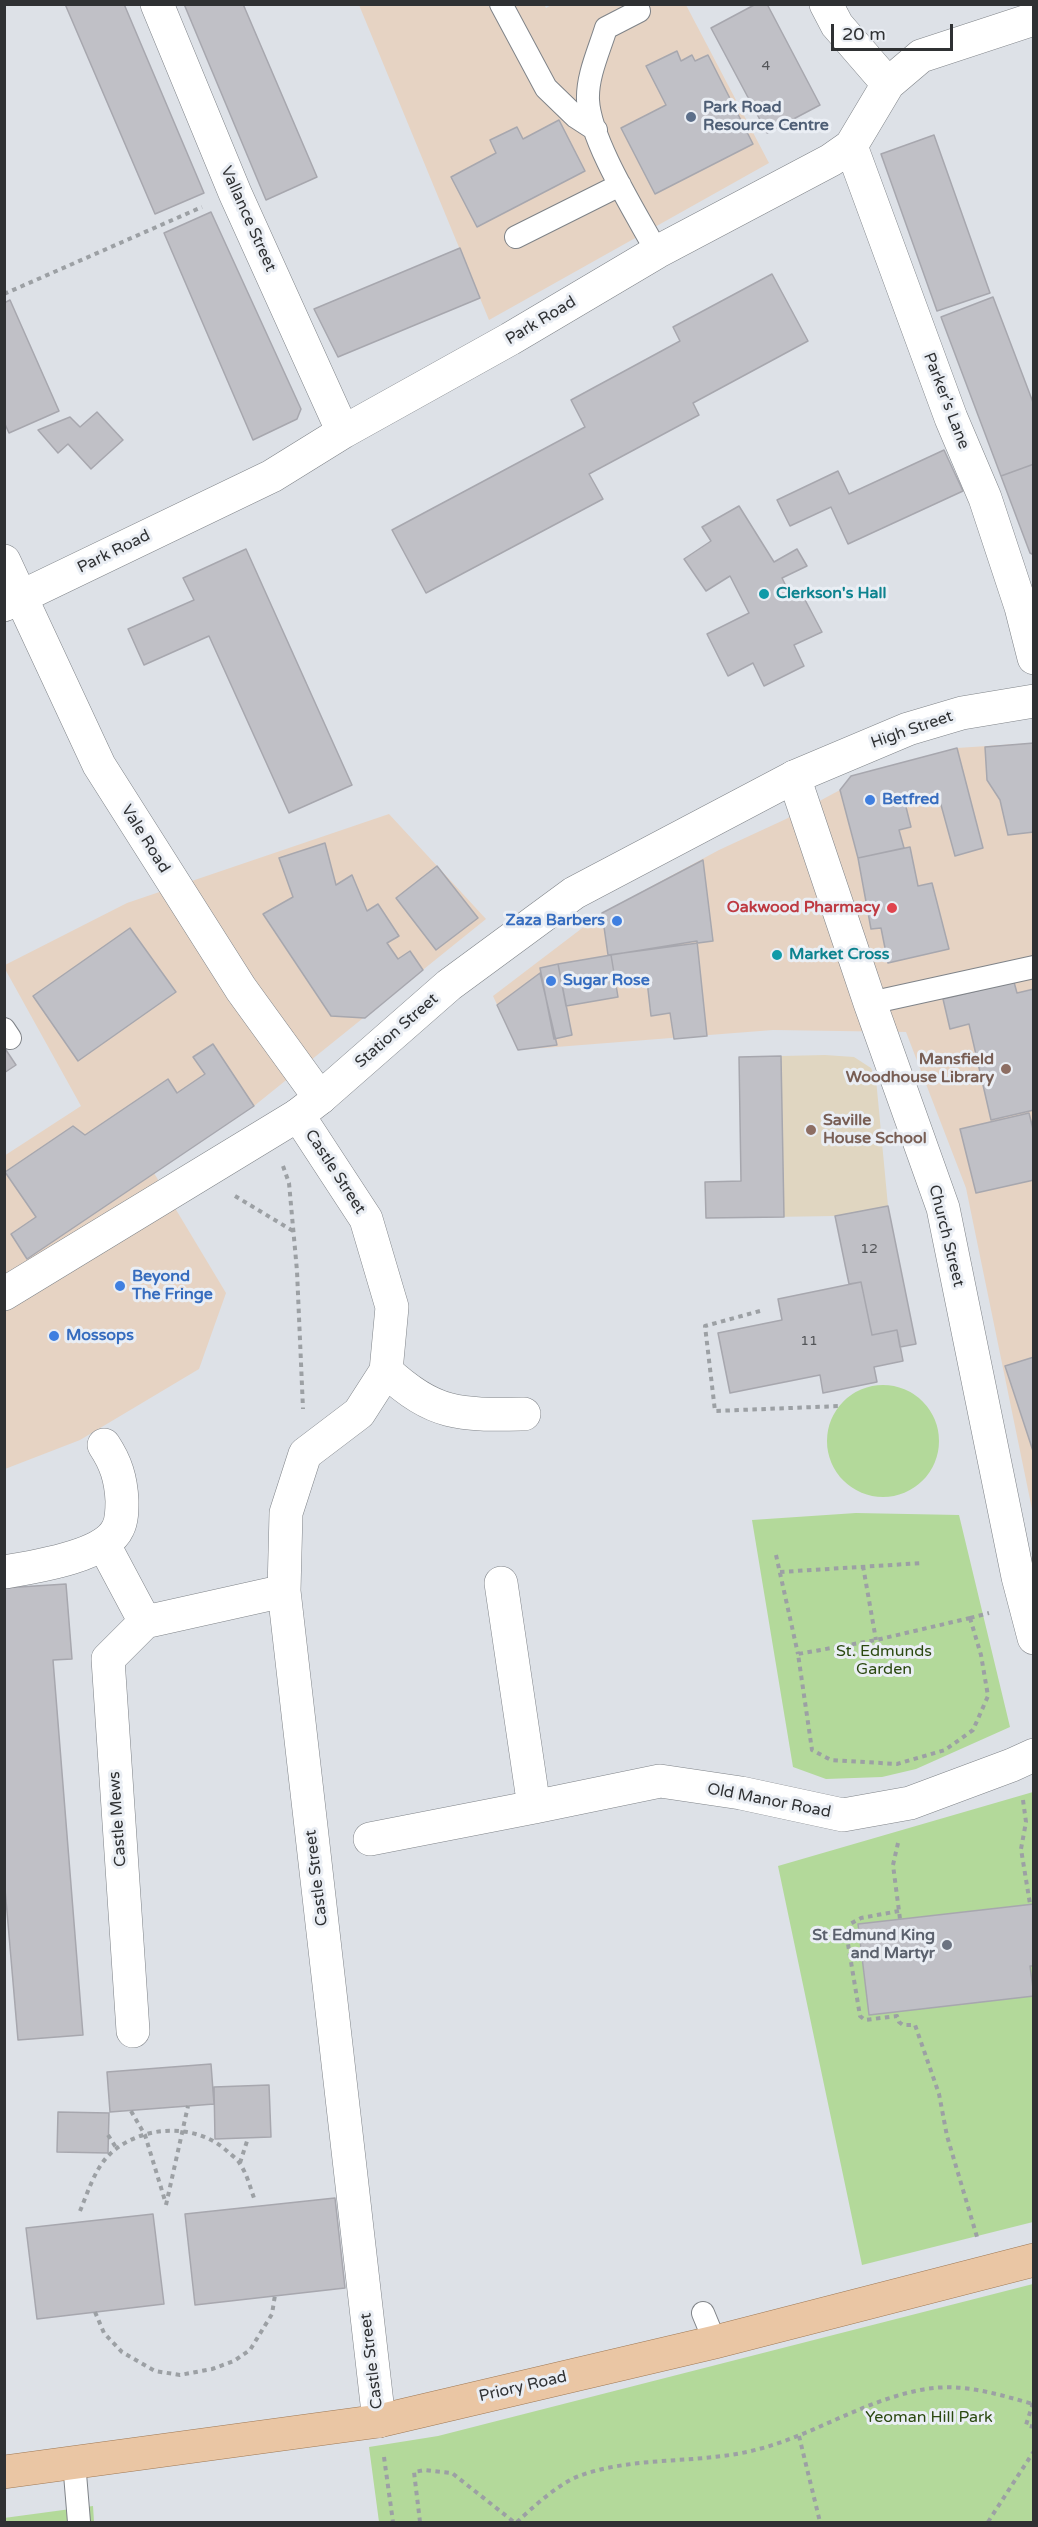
<!DOCTYPE html>
<html>
<head>
<meta charset="utf-8">
<style>
  body { margin:0 }
  #map { position:relative; width:1038px; height:2527px; overflow:hidden; background:#dde1e7; font-family:"Varela Round",sans-serif }
  canvas { display:block }
  .frame { position:absolute; inset:0; border:6px solid #2f3133; pointer-events:none }
  .scale { position:absolute; left:831px; top:24px; width:122px; height:27px; box-sizing:border-box; border:3px solid #2f3133; border-top:0; padding-left:8px; font-size:18px; line-height:21px; white-space:nowrap; color:#2f3133; -webkit-text-stroke:4px #eaeef4; paint-order:stroke }
</style>
</head>
<body>
<div id="map">
<canvas width="1038" height="2527"></canvas>
<div class="frame"></div>
<div class="scale">20 m</div>
</div>
<script>
const ctx = document.querySelector('canvas').getContext('2d');
ctx.lineJoin = 'round';
function fillPath(path, color) { ctx.fillStyle = color; ctx.fill(path, 'evenodd'); }
function stroke(path, color, width, dash) { ctx.strokeStyle = color; ctx.lineWidth = width; ctx.lineCap = dash ? 'butt' : 'round'; ctx.setLineDash(dash || []); ctx.stroke(path); }
function label(font, color, halo, rows, align = 'center') {
  ctx.font = font + ' "Varela Round",sans-serif'; ctx.lineWidth = 6; ctx.setLineDash([]); ctx.textBaseline = 'middle'; ctx.strokeStyle = halo; ctx.fillStyle = color; for (const [text, x, y, turn = 0] of rows) {
    ctx.save(); ctx.translate(x, y); ctx.rotate((+turn || 0) * Math.PI / 180); ctx.textAlign = isNaN(turn) ? turn : align; if (halo) ctx.strokeText(text, 0, 0); ctx.fillText(text, 0, 0); ctx.restore();
  }
}
fillPath(new Path2D(`
  M544,4L546,8L553,4L686,5L769,163L489,320L359,5Z
  M1033,743V1514L966,1188L906,1032L773,1030L518,1050L493,996L602,913L719,850L786,819L840,790L851,776L957,748Z
  M389,814L486,919L254,1106L154,1173L226,1293L199,1369L80,1440L5,1469L4,1156L81,1106L5,969V965L127,903Z`), '#e6d3c3');
fillPath(new Path2D(`
  M825,1055L854,1057L871,1068L876,1079L888,1206L835,1216L706,1218L705,1182L741,1181L739,1057Z`), '#e0d6c1');
fillPath(new Path2D(`
  M827 1441a56 56 0 1 1 112 0a56 56 0 1 1-112 0Z
  M856,1513L959,1515L1010,1727L916,1769L882,1777L826,1779L793,1767L752,1520Z
  M1033,1792V2222L862,2265L778,1866Z
  M1033,2284V2522H379L369,2447L438,2436Z
  M93,2506L94,2522H5L4,2518Z`), '#b3d99a');
const building = new Path2D(`
  M65,4H124L204,193L155,214Z
  M184,4H243L317,177L266,200Z
  M756,4H767L820,105L767,133L711,28Z
  M677,51L681,61L692,55L695,61L708,55L753,144L655,194L621,128L666,105L646,66Z
  M559,120L585,171L477,227L451,177L496,153L490,140L517,127L523,139Z
  M934,135L990,293L937,311L881,154Z
  M211,212L301,409L297,419L253,440L164,233Z
  M460,248L480,298L338,357L314,309Z
  M772,274L808,341L693,403L699,415L589,474L603,499L426,593L392,530L585,427L571,400L680,341L673,327Z
  M993,297L1034,405V464L1001,476L941,317Z
  M10,300L59,411L9,433L4,422V303Z
  M97,412L123,440L91,469L68,444L58,453L38,430L70,417L80,427Z
  M944,450L963,491L848,544L831,507L790,526L777,500L838,471L849,494Z
  M1034,464V555L1030,553L1001,476Z
  M739,506L774,562L797,549L807,566L782,578L793,600L803,596L822,632L794,645L804,666L764,686L753,663L728,676L707,634L749,613L730,576L706,591L684,559L711,541L702,527Z
  M246,549L352,785L289,813L209,636L144,665L128,629L194,600L183,578Z
  M1034,743V832L1008,835L1000,800L987,780L985,747Z
  M957,748L983,848L955,856L938,794L905,803L911,827L899,830L904,848L858,858L840,790L851,776Z
  M325,843L336,885L352,875L367,911L378,904L399,936L387,943L398,959L410,951L423,970L365,1018L331,1016L263,914L293,897L279,858Z
  M910,847L918,886L932,883L949,949L888,963L881,928L871,929L858,858Z
  M703,860L713,941L608,955L602,913Z
  M437,866L478,918L436,950L396,898Z
  M130,928L176,992L78,1061L33,996Z
  M697,941L707,1036L674,1039L670,1013L651,1016L647,981L616,985L611,955Z
  M611,955L618,997L566,1006L558,964Z
  M558,964L572,1035L554,1039L540,968Z
  M540,973L557,1045L518,1050L497,1005Z
  M1014,982L1017,993L1034,989V1110L991,1120L969,1024L950,1029L943,999Z
  M213,1044L254,1106L27,1259L11,1234L36,1217L5,1172L73,1126L85,1135L168,1079L177,1093L205,1074L193,1057Z
  M4,1047L16,1065L4,1073Z
  M781,1056L784,1217L706,1218L705,1182L741,1181L739,1057Z
  M1029,1113L1034,1133V1180L976,1193L960,1129Z
  M888,1206L916,1344L900,1347L897,1330L872,1335L861,1282L849,1284L835,1216Z
  M861,1282L872,1335L897,1330L903,1361L874,1367L877,1382L823,1393L820,1375L730,1393L718,1333L782,1320L778,1299Z
  M1034,1357V1454L1005,1366Z
  M66,1584L72,1659L53,1660L83,2035L18,2040L4,1877V1588Z
  M1034,1904V1966H1030L1034,1996L869,2015L858,1924Z
  M211,2064L214,2104L110,2112L107,2072Z
  M269,2085L271,2137L215,2139L214,2087Z
  M58,2112L109,2113L108,2153L57,2152Z
  M335,2198L345,2288L195,2305L185,2214Z
  M153,2214L164,2304L37,2319L26,2228Z`);
fillPath(building, '#c0c0c6');
stroke(building, '#a7a7ae', 1.5);
const service = new Path2D(`
  M501,4L546,88L576,117L596,130
  M639,11L606,28C599,51 587,76 588,100C590,141 637,215 657,252
  M516,237L620,185
  M870,1003L1034,967
  M4,1029L10,1038
  M703,2313L715,2342
  M74,2462L79,2522`);
const minor = new Path2D(`
  M157,4L235,193L343,432
  M826,4L837,25L888,84
  M851,146L951,418L985,498L1021,607L1034,658
  M4,561L99,765L241,989L320,1098
  M4,605L272,476L343,432L510,339L657,252L831,160L851,146L888,84L921,56L1034,19
  M794,777L870,1003L943,1208L1018,1577L1034,1638
  M298,1115L366,1219L392,1307L386,1371L359,1413L305,1454L286,1513L284,1591L379,2421
  M386,1371C435,1416 460,1415 524,1414
  M104,1545L145,1622
  M4,1572C33,1567 105,1557 118,1528C122,1520 122,1510 122,1501C121,1479 116,1463 104,1445
  M501,1583L534,1807L660,1781L741,1793L843,1815L910,1803L1012,1765L1034,1755
  M370,1839L534,1807
  M133,2031L108,1659L145,1622L284,1591`);
const tertiary = new Path2D(`
  M4,1294L298,1115L320,1098L449,985L574,893L794,777L908,729L962,713L1034,701`);
const primary = new Path2D(`
  M4,2472L379,2421L715,2342L1034,2260`);
stroke(service, '#7f8388', 24);
stroke(minor, '#7f8388', 34);
stroke(tertiary, '#7f8388', 34);
stroke(primary, '#9f7955', 34);
stroke(new Path2D(`
  M4,294L202,207
  M283,1166L289,1183L297,1271L303,1409
  M235,1196L293,1231
  M760,1311L705,1326L715,1411L840,1406
  M776,1555L798,1654
  M863,1566L876,1640
  M780,1572L923,1563
  M970,1618L981,1655L988,1696L973,1730L945,1750L897,1764L831,1760L812,1750L798,1654L876,1640Z
  M970,1618L989,1613
  M1023,1800L1026,1822L1021,1849L1030,1904
  M898,1843L893,1865L900,1919
  M899,1911L861,1918L850,1924L847,1938L860,2016L865,2020L897,2016L899,2022L903,2025H915L939,2094L947,2136L977,2237
  M131,2111L145,2135L166,2204
  M108,2135L117,2149
  M240,2163L248,2138
  M166,2205L188,2106
  M80,2211C88,2192 95,2168 110,2154C141,2125 195,2122 227,2151C231,2155 238,2159 240,2164C247,2174 250,2187 254,2198
  M95,2312L104,2333L122,2352L155,2371L180,2375L212,2369L234,2361L250,2350L272,2314L275,2295
  M1033,2403L1026,2425L1034,2427
  M799,2436L820,2522
  M384,2457L393,2522
  M420,2522L414,2472L425,2470L452,2473L514,2522
  M517,2522C533,2507 558,2484 579,2476C636,2455 700,2465 759,2449C816,2434 866,2399 926,2389C963,2383 997,2394 1033,2404
  M988,2522L1034,2451`), '#9ca0a4', 4, [4.5, 4.5]);
stroke(service, '#fff', 22);
stroke(minor, '#fff', 33);
stroke(tertiary, '#fff', 33);
stroke(primary, '#eac6a4', 33);
for (const [x, y, r, color] of [
  [691,117,6,"#5c6f8a"],
  [764,594,6,"#0f9aa8"],
  [870,800,6,"#3f7fe0"],
  [892,908,6,"#e0444e"],
  [617,921,6,"#3f7fe0"],
  [777,955,6,"#0f9aa8"],
  [551,981,6,"#3f7fe0"],
  [1006,1069,6,"#8d6e63"],
  [811,1130,6,"#8d6e63"],
  [120,1286,6,"#3f7fe0"],
  [54,1336,6,"#3f7fe0"],
  [947,1945,6,"#6b7280"]
]) { const dot = new Path2D(); dot.arc(x, y, r, 0, 2 * Math.PI); ctx.fillStyle = color; ctx.fill(dot); stroke(dot, '#eaeef4', 2); }
label('14px', '#535558', null, [
  ["4",766,66],
  ["12",869,1249],
  ["11",809,1341]
]);
label('bold 16px', '#4e5e75', '#eaeef4', [
  ["Park Road",703,108],
  ["Resource Centre",703,126]
], 'left');
label('16px', '#2f3133', '#eaeef4', [
  ["Vallance Street",248,219,66],
  ["Park Road",541,321,-31],
  ["Parker's Lane",946,401,69],
  ["Park Road",114,552,-26],
  ["High Street",912,730,-19],
  ["Vale Road",145,839,58],
  ["Station Street",397,1031,-41],
  ["Castle Street",335,1172,57],
  ["Church Street",946,1236,76],
  ["Old Manor Road",769,1801,11],
  ["Castle Mews",118,1819,-94],
  ["Castle Street",317,1878,-97],
  ["Castle Street",372,2361,-97],
  ["Priory Road",523,2387,-13]
]);
label('bold 16px', '#0d838f', '#eaeef4', [
  ["Clerkson's Hall",776,594],
  ["Market Cross",789,955]
], 'left');
label('bold 16px', '#366cbe', '#eaeef4', [
  ["Betfred",882,800],
  ["Zaza Barbers",605,921,"right"],
  ["Sugar Rose",563,981],
  ["Beyond",132,1277],
  ["The Fringe",132,1295],
  ["Mossops",66,1336]
], 'left');
label('bold 16px', '#be3a42', '#eaeef4', [
  ["Oakwood Pharmacy",880,908]
], 'right');
label('bold 16px', '#785e54', '#eaeef4', [
  ["Mansfield",994,1060],
  ["Woodhouse Library",994,1078],
  ["Saville",823,1121,"left"],
  ["House School",823,1139,"left"]
], 'right');
label('16px', '#2b4910', '#eaeef4', [
  ["St. Edmunds",884,1652],
  ["Garden",884,1670],
  ["Yeoman Hill Park",929,2418]
]);
label('bold 16px', '#5b616d', '#eaeef4', [
  ["St Edmund King",935,1936],
  ["and Martyr",935,1954]
], 'right');
</script>
</body>
</html>
